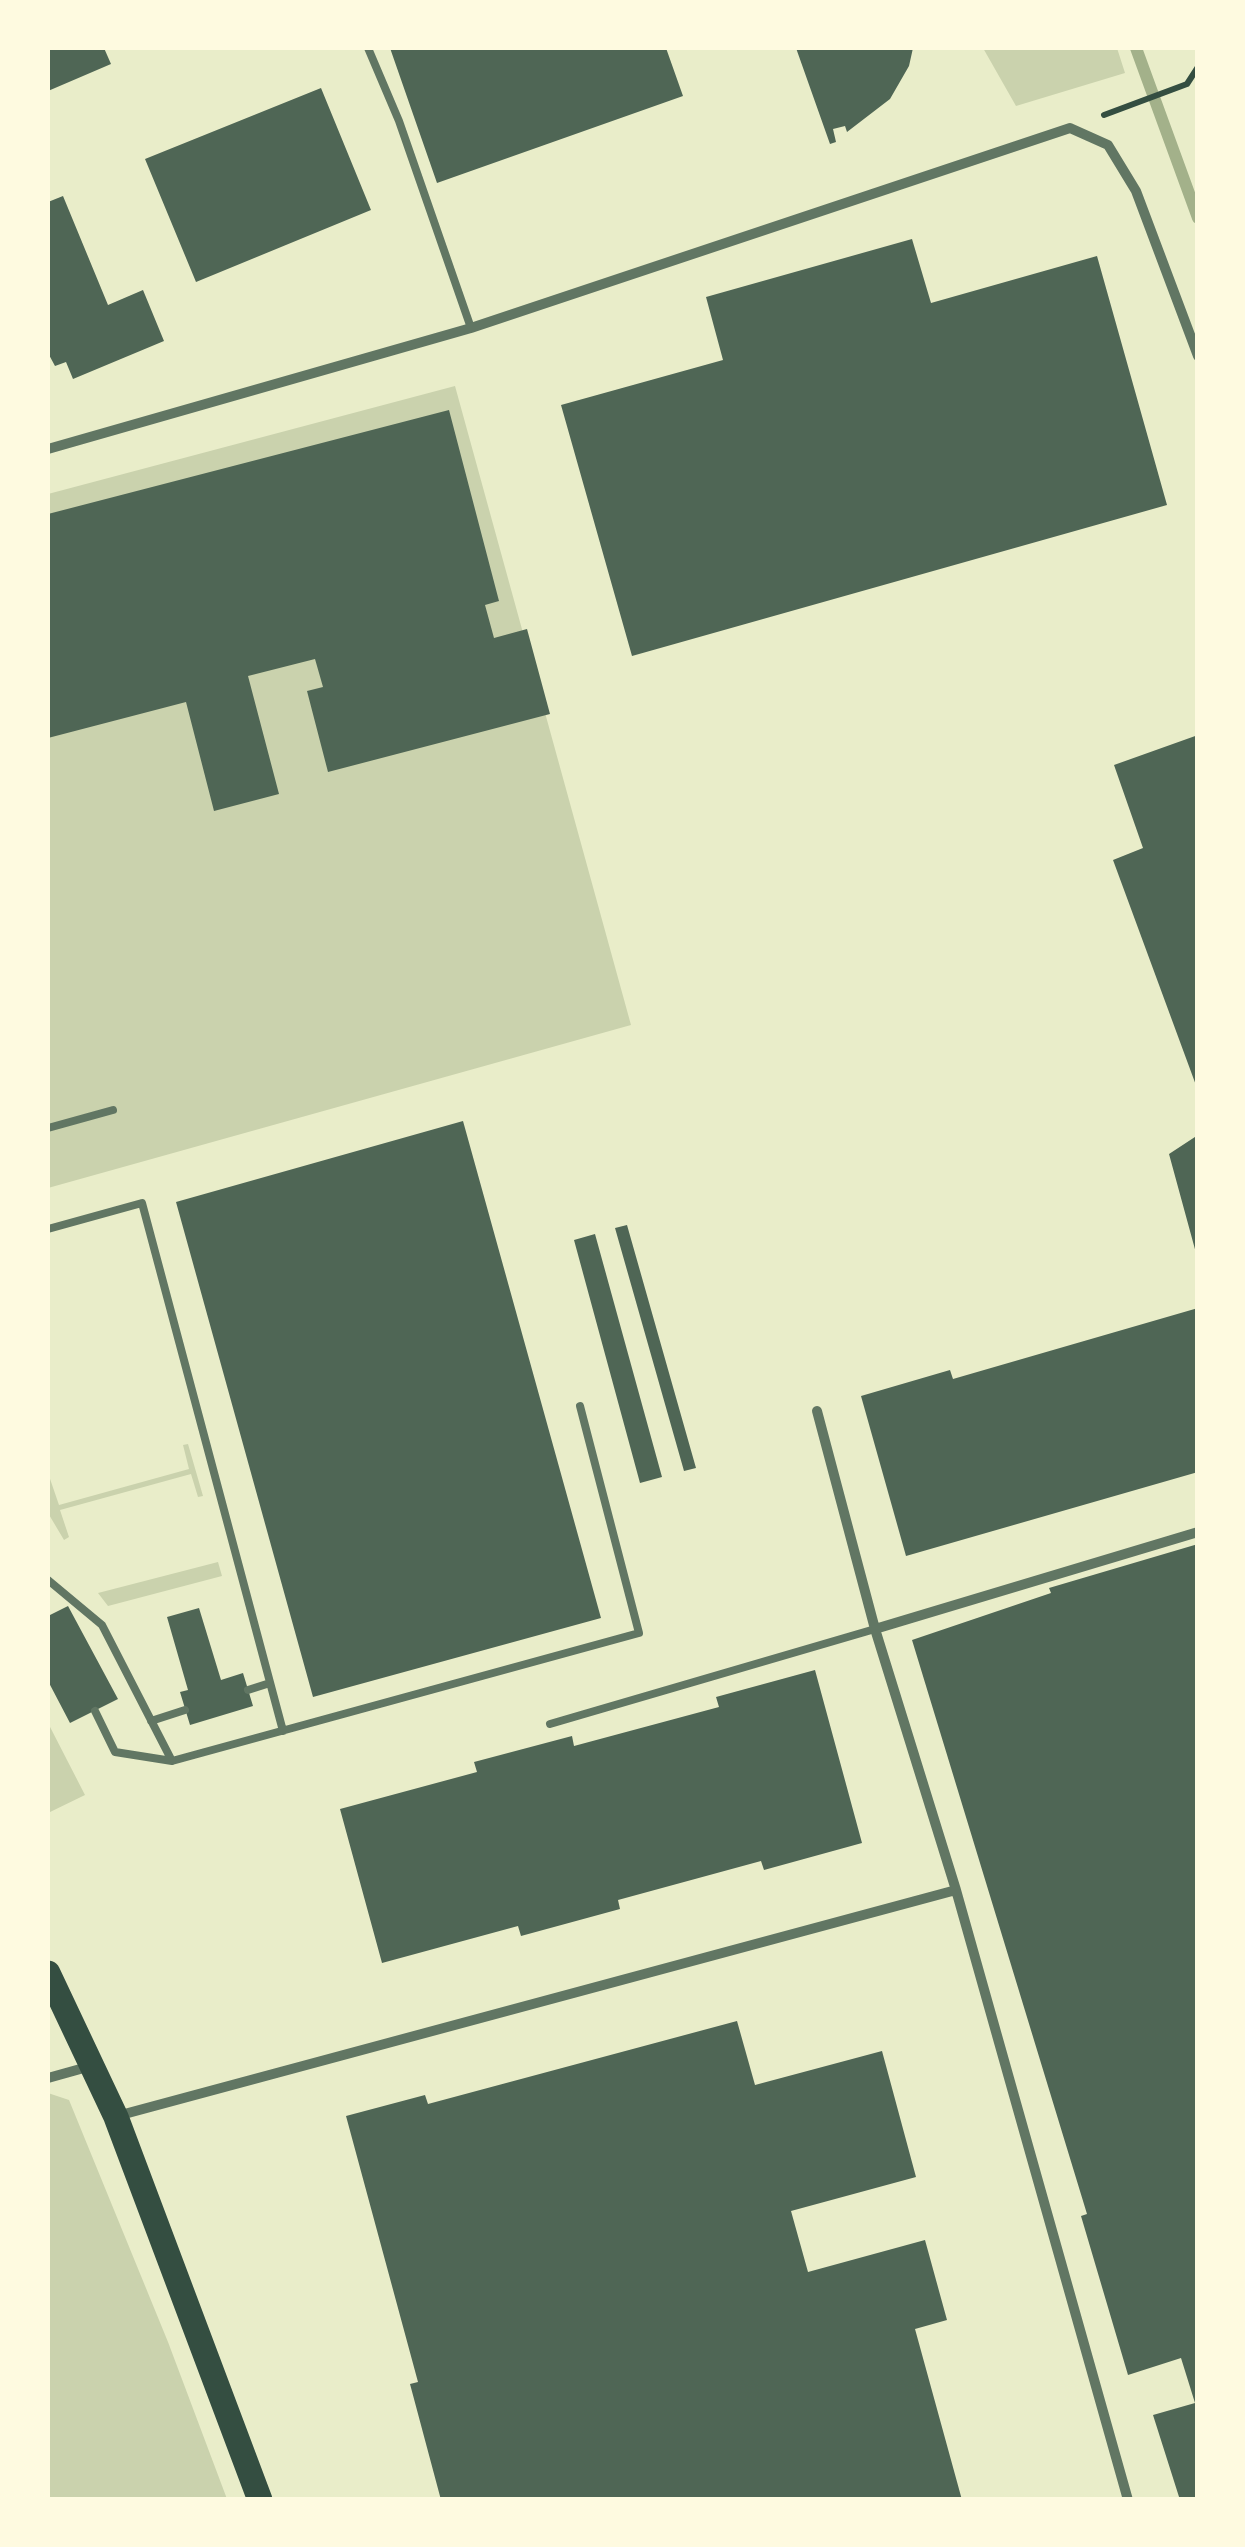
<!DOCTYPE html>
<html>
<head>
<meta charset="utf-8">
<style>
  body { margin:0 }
  #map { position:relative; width:1245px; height:2547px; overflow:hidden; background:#e9edc9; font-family:"PT Sans",sans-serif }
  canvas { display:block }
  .frame { position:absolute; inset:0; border:50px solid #fefae0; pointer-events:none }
</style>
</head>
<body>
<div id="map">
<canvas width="1245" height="2547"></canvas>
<div class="frame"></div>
</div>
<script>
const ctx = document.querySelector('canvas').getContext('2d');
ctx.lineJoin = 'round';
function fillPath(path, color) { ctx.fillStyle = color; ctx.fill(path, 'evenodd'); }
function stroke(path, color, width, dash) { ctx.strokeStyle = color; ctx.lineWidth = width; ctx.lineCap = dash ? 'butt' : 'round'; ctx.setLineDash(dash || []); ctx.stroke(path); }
fillPath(new Path2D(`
  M983,48H1117L1125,73L1016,106Z
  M455,386L631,1025L48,1188V494Z
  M188,1444L203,1496L198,1497L191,1474L60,1510L69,1537L64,1540L48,1513V1473L59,1505L189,1469L183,1445Z
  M218,1562L222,1576L108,1606L98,1593Z
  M48,1723L85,1795L48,1813Z
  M48,2093L69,2100L168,2342L227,2499H48Z`), '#cad2ad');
stroke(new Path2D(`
  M1136,48L1198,218`), '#a3b18a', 12);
fillPath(new Path2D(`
  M48,48H104L111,64L48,91Z
  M390,48H666L683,96L437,183Z
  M796,48H913L909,66L890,99L847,132L845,126L833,129L836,142L830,144Z
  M321,88L371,210L196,282L145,159Z
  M63,196L108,305L143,290L164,341L73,379L66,362L55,366L48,353V202Z
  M912,239L931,303L1097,256L1167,505L632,656L561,405L723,360L706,297Z
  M449,410L499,601L485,605L494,638L527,629L550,714L328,772L307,691L323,687L315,659L248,676L279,794L214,811L186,702L48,738V514Z
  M1198,735V1088H1197L1113,860L1143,848L1114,765Z
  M463,1121L601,1618L313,1697L176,1202Z
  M1198,1135V1253H1196L1169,1154Z
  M627,1225L696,1468L684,1471L615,1228Z
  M595,1234L662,1477L640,1483L574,1240Z
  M1198,1308V1472L906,1556L861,1396L950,1370L953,1379Z
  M1198,1544V2500H1180L1153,2415L1195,2403L1181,2358L1128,2375L1081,2216L1087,2214L912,1640L1051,1593L1049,1588Z
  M68,1606L118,1699L70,1723L48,1681V1616Z
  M199,1608L221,1680L243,1673L253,1706L190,1725L180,1692L188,1690L167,1617Z
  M815,1670L862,1843L764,1870L761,1861L618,1900L620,1909L521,1936L518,1926L382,1963L340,1809L477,1772L474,1762L572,1736L574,1746L719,1707L716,1697Z
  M737,2021L755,2085L882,2051L916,2177L791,2211L808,2272L925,2240L947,2320L915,2329L962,2500H441L410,2384L418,2382L346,2116L425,2095L428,2104Z`), '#4f6655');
stroke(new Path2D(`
  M1104,115L1187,84L1198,67`), '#344e41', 6);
stroke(new Path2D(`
  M368,48L399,121L471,328
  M48,1128L113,1110
  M48,1229L142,1203L283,1731
  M48,1580L102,1625L172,1761L639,1633L580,1406
  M248,1690L270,1683
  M95,1711L115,1752L172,1761
  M151,1721L185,1710
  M550,1724L875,1629`), '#617663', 8);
stroke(new Path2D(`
  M48,449L471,328L1070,128L1108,145L1136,191L1198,356
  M817,1411L875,1629L956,1890L1128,2500
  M875,1629L1198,1532
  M48,2078L91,2066
  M117,2116L956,1890`), '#617663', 10);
stroke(new Path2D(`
  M48,1973L116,2117L260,2500`), '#344e41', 25);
</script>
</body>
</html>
